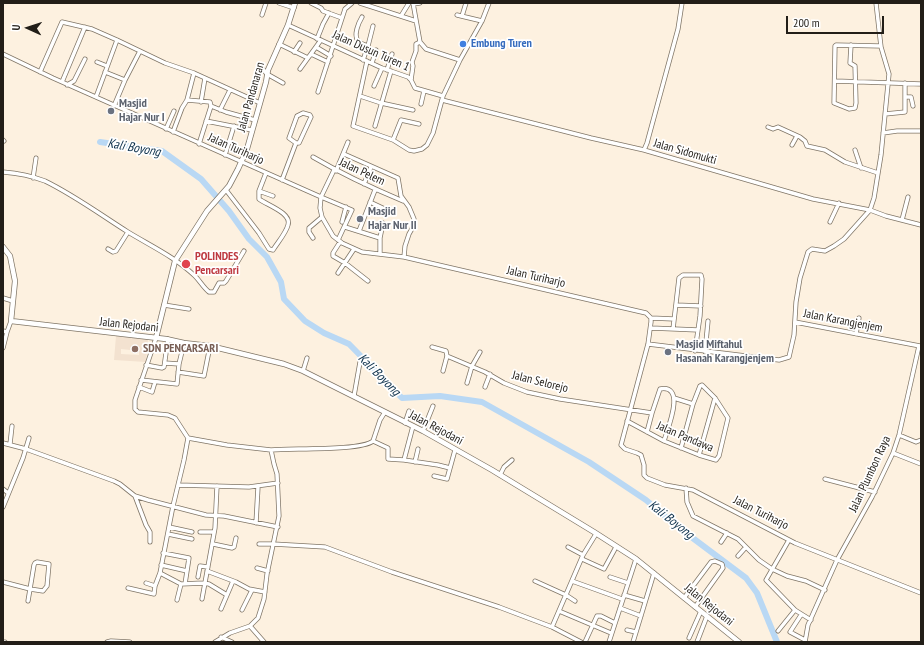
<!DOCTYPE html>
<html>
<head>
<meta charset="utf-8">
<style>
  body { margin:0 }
  #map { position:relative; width:924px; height:645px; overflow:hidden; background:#fdf1e0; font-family:"PT Sans Narrow",sans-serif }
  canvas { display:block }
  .frame { position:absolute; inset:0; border:4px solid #221e18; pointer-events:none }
  .north { position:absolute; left:8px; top:8px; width:40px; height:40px; -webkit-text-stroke:3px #fff; paint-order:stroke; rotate:273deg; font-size:11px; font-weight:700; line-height:16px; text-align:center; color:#221e18 }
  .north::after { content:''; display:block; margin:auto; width:14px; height:18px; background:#221e18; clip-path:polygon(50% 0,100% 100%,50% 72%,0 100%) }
  .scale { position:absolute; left:786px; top:16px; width:98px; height:18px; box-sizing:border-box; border:2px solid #221e18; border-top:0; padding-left:5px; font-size:12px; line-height:14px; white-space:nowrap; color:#221e18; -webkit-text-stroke:3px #fff; paint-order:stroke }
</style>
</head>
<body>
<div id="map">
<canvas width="924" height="645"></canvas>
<div class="frame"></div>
<div class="north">U</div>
<div class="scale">200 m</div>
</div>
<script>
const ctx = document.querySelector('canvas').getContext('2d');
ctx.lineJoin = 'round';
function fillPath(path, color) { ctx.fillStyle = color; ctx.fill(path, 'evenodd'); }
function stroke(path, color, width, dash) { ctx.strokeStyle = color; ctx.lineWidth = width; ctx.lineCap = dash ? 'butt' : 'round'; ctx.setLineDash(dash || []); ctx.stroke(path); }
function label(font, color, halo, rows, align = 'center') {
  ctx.font = font + ' "PT Sans Narrow",sans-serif'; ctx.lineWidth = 3.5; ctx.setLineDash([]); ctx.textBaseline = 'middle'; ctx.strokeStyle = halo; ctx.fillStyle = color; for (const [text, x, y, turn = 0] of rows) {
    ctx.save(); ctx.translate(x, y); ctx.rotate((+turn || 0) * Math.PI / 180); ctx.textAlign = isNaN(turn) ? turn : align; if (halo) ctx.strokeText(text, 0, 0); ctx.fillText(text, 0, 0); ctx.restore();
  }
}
fillPath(new Path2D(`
  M116,336L148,339L146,362L114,360ZM121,349L139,351V355L121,354Z`), '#f3e2d0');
stroke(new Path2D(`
  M100,142L162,151L201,179L229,211L249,239L267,257L281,282L284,299L305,321L324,333L349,344L402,398L440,396L482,402L589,462L646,500L678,527L746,578L757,593L777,642`), '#b9d8f4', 6);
const street = new Path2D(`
  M279,3L294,8
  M311,3L321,8L323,11L342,18
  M360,3L416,21
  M413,3L420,42L426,49L460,60
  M413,4L420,3
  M262,15L266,3
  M457,15L482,21
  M401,16L409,3
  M462,16L466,3
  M362,17C359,22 353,35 358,41C360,43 365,45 368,46L373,26
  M288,25L382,68L408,77L411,80L415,88L443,96
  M317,39L323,24L329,13
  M279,44L308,58
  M851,45L850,63L855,66L856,103L855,108L849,109L834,103L835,46L836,45L881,46
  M316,47L331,56
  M294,52L300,43
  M3,54L53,78L321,197L320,208L322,217L333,236L342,243L362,252L404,257L646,313L651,318V322L648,344L621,445L625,449L637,453L641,455L644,465V475L647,478L665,485L693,490L795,543L921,593
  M311,54L328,62
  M363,60L368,46
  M367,61L353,126L393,140L409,150L414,151L422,149L427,145L433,133L443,96L460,60L482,21L489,3
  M97,62L107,66
  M372,63L376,50
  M261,67L267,74L283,83
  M300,69L321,40
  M387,70L392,54
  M40,72L62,22L92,29L117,40
  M105,72L125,80
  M194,73L187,100L210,102L211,106L226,112L255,120
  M411,80L413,66L412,62L416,51V44L420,42
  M835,81L921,84
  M62,82L85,27
  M67,85L74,81L85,59
  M374,86L382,68
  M318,92L345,9L352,3
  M360,96L381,103L413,110
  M96,97L117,40L165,63L194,73L260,103
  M905,97H911L913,106
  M442,100L591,138L644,150L813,199L870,210L886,216L921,225
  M201,102L205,78
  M421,104L424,91
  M114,106L125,80L140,51
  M220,110L230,90
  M885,114L905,112V83
  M206,121L252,130
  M375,126L391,71
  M768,127L773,129L778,127L800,137L805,141L807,146L825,150L845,162L878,173
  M166,129L174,111
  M173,132L182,108L187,100
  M883,133L897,131H921
  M3,140L4,141
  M393,140L401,120L419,124
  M199,144L211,106
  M792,145L797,136
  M644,150L647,143L678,29L682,3
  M855,150L861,168
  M344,154L398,178L401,196L409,207L414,219V225L409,234L405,246L404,257
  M225,155L234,126
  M313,157C342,174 372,188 403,201
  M334,170L321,197L352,210L338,240
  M336,171L348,142
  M3,172C16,173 32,176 45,181C74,195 101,215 128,232C151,246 175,257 195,276C200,281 203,287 209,292H214L219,283H224L226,281L244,251
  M33,178L36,158
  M282,180L296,143H299L311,117L310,115L303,113L297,116L289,138L296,143
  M364,184L371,167
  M226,190L259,233L269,249L273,250C278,242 286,233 288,225C292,213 267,205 259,199V191L266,173
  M259,191L273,196
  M370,202L389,211
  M902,220L908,197
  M342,222L346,207
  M830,222L839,203
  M345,227L380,238
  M359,231L375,190
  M313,238L309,232V228L322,217
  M340,242L333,253V256L345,263L368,281
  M108,249L113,252L116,251L128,232
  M380,254V238L383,223
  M338,273L354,249
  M3,298L13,301
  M164,305L189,309
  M676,305L701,306
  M651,318L674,319
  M795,322L920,346
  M651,328L698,330
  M673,329L679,278L683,275H701L702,279L700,316L695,351
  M3,331L7,332L11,321
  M856,334L859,318
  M648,344L779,360L789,357L794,335L796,302L800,278L808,252L812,249L825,251L834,246L844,239L870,210L874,198L881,155L889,74L881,47L876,3
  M432,347L446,351L447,356L485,372L504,383L527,392L560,399L652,413L647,432
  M3,348L7,332
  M705,352L708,321
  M165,363L179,364
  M146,365L162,368L164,367L168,339
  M303,371L307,358
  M443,371L447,356
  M178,372L204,376L210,346
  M141,380L177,384L179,364L184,343
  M467,383L472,366L480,352
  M139,387L152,392L155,382
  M485,387L490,374
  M354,396L360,362
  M674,398L693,404L681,448
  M652,413L660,389C687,384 667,430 664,441
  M627,421L664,441L699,455L716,460L719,456L728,418L715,398L702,385L700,386L693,404
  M405,423L409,411
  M423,431L433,406
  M899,435L916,442L921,440
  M188,438L227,445L271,450
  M373,441L388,448V459L404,460L413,426
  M3,443L26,449L114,481L120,484L135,496L148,500L206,515L224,516L278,527
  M10,444L12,426
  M893,453L921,464
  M699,455L715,398
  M404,460L438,465L450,468
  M415,462L418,449
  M500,475L504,467L512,460
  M434,476L447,479L455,450
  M825,479L875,492
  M178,485L249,487L278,483
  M686,488L687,502L693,516L738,539L759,560L772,569L787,576L806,581L825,590
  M3,489L8,493
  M135,496L146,525L150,532V542
  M3,507L23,458L29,438
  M256,523L258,487
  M169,527L192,532
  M200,532H214
  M168,534L192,539
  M789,540L766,580L795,610L811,620
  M721,542L727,533
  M213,544L232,548L234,547L236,538
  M259,544H273L325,547L392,572L499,607L552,627
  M568,547L583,555
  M163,553L189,558L185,584
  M738,556L746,547
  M582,559L604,569L616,547
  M161,565L187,571
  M257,568L268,571
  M207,571L236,582L249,589L265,592
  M160,573L181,584L204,583L209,584L227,595
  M198,577L200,566L208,567
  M610,577L628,583
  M535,581L566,595L575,601
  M572,581L622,599
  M3,582L30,589L43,591L47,586L49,564L37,562L35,563L34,565L28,601
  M146,583L155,586
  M128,588L154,594L155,586L160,573L173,506L184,460L188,438L175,418L168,415L138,412L135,409V400L156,338
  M624,595L645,601
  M684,598L711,562L715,561L722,564L723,568L695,607
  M202,599L215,528L217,486
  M177,600L181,584
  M620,608L641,616
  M221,609L233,581
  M242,610L252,590
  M559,611L611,633
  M801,615L790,632L805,640
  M250,626L264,642
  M627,630L636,632
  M778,631L795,610
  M221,637L232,642
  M689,638L701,611
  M3,642H5
  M107,642L111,641L130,642
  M215,642L230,633L250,626L258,618L264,599L267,574L279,516L277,474L274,464L271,450C291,448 361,451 373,441L380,420L385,412
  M581,642L552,627L583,555L596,534
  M585,642L597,616H601L615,623
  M609,642L636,559
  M633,642L654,573
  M697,642L707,616
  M805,642L808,625L837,560L872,497L893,453L899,435L919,346`);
const secondary = new Path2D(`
  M3,247L10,256L15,281L11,321L166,339L184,343L210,346L284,364L303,371L423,431L492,470L594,532L636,559L739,642
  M156,338L175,261L207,211L229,186L238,169L247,149L266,82L268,70L288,25L295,3`);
stroke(street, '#807667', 5);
stroke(secondary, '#807667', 6);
stroke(street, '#fff', 3.5);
stroke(secondary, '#fff', 4.5);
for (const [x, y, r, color] of [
  [463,44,4,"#3f7fe0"],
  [111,111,4,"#6b7280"],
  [360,219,4,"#6b7280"],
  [186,264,5,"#e0444e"],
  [135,349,4,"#8d6e63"],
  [668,352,4,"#6b7280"]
]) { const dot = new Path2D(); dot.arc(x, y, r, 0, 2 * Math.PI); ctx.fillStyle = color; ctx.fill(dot); stroke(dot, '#fff', 1.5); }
label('bold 12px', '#366cbe', '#fff', [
  ["Embung Turen",471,44]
], 'left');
label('12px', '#221e18', '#fff', [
  ["Jalan Dusun Turen 1",371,51,24],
  ["Jalan Pandanaran",251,97,-74],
  ["Jalan Turiharjo",236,149,24],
  ["Jalan Sidomukti",685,152,16],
  ["Jalan Pelem",362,172,25],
  ["Jalan Turiharjo",536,277,13],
  ["Jalan Karangjenjem",843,321,11],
  ["Jalan Rejodani",129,325,6],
  ["Jalan Selorejo",540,382,14],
  ["Jalan Rejodani",436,428,28],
  ["Jalan Pandawa",685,437,23],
  ["Jalan Plumbon Raya",870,474,-65],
  ["Jalan Turiharjo",761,513,27],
  ["Jalan Rejodani",709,605,39]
]);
label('bold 12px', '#5b616d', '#fff', [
  ["Masjid",119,104],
  ["Hajar Nur I",119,118],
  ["Masjid",368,212],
  ["Hajar Nur II",368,226],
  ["Masjid Miftahul",676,345],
  ["Hasanah Karangjenjem",676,359]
], 'left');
label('bold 12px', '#be3a42', '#fff', [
  ["POLINDES",195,257],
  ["Pencarsari",195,271]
], 'left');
label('bold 12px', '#785e54', '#fff', [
  ["SDN PENCARSARI",143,349]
], 'left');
label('italic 13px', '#0d304b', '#fff', [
  ["Kali Boyong",134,148,10],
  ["Kali Boyong",379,375,45],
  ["Kali Boyong",671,520,38]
]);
</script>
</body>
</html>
